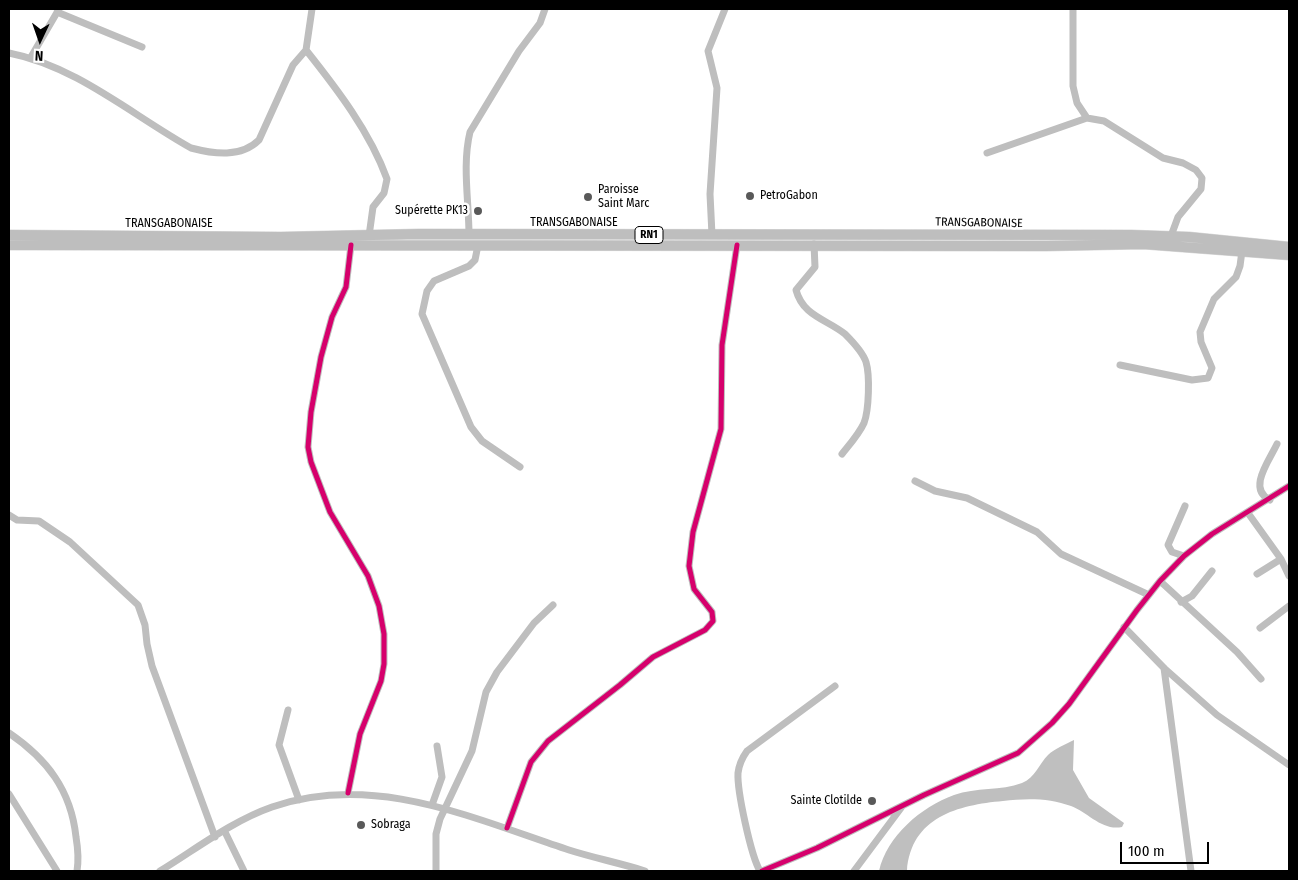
<!DOCTYPE html>
<html>
<head>
<meta charset="utf-8">
<style>
  body { margin:0 }
  #map { position:relative; width:1298px; height:880px; overflow:hidden; background:#fff; font-family:"Fira Sans Condensed",sans-serif }
  canvas { display:block }
  .frame { position:absolute; inset:0; border:10px solid #000; pointer-events:none }
  .north { position:absolute; left:15px; top:15px; width:50px; height:50px; -webkit-text-stroke:4px #fff; paint-order:stroke; rotate:183deg; font-size:14px; font-weight:700; line-height:20px; text-align:center; color:#000 }
  .north::after { content:''; display:block; margin:auto; width:18px; height:22px; background:#000; clip-path:polygon(50% 0,100% 100%,50% 72%,0 100%) }
  .scale { position:absolute; left:1120px; top:842px; width:89px; height:22px; box-sizing:border-box; border:2px solid #000; border-top:0; padding-left:6px; font-size:15px; line-height:18px; white-space:nowrap; color:#000; -webkit-text-stroke:4px #fff; paint-order:stroke }
</style>
</head>
<body>
<div id="map">
<canvas width="1298" height="880"></canvas>
<div class="frame"></div>
<div class="north">N</div>
<div class="scale">100 m</div>
</div>
<script>
const ctx = document.querySelector('canvas').getContext('2d');
ctx.lineJoin = 'round';
function fillPath(path, color) { ctx.fillStyle = color; ctx.fill(path, 'evenodd'); }
function stroke(path, color, width, dash) { ctx.strokeStyle = color; ctx.lineWidth = width; ctx.lineCap = dash ? 'butt' : 'round'; ctx.setLineDash(dash || []); ctx.stroke(path); }
function label(font, color, halo, rows, align = 'center') {
  ctx.font = font + ' "Fira Sans Condensed",sans-serif'; ctx.lineWidth = 5; ctx.setLineDash([]); ctx.textBaseline = 'middle'; ctx.strokeStyle = halo; ctx.fillStyle = color; for (const [text, x, y, turn = 0] of rows) {
    ctx.save(); ctx.translate(x, y); ctx.rotate((+turn || 0) * Math.PI / 180); ctx.textAlign = isNaN(turn) ? turn : align; if (halo) ctx.strokeText(text, 0, 0); ctx.fillText(text, 0, 0); ctx.restore();
  }
}
fillPath(new Path2D(`
  M1074,740L1073,770L1089,798L1124,823L1122,827C1102,831 1089,813 1071,806C1050,798 1026,798 1003,801C958,805 911,817 907,871H879C887,836 921,807 954,795C976,787 1001,791 1022,783C1035,778 1039,764 1048,755C1054,749 1066,744 1074,740Z`), '#bfbfbf');
const highway = new Path2D(`
  M9,235L281,237L419,234L1131,235L1189,237L1289,247
  M9,245L1046,246L1143,244L1289,255`);
stroke(highway, '#dbdbdb', 11);
stroke(new Path2D(`
  M312,9L306,50C337,89 370,132 387,179L384,193L373,207L369,236
  M1073,9V86L1077,103L1087,118L1104,121L1163,158L1183,163L1196,170L1202,178L1201,189L1178,217L1171,236
  M57,12L142,47
  M9,53C76,66 132,115 191,148C214,154 241,158 259,140L293,65L306,50
  M31,57L59,9
  M987,153L1087,118
  M469,235C469,202 462,165 470,132L519,51L540,23L545,9
  M712,235L710,194L717,88L708,51L725,9
  M814,244L815,267L796,290C803,316 826,319 845,334C852,341 863,353 866,362C870,375 869,410 864,423C859,434 850,444 842,454
  M478,245L475,260L469,266L434,281L427,291L422,314L471,427L482,441L520,467
  M1120,365L1192,380L1208,378L1212,368L1201,342L1200,332L1214,299L1236,277L1240,266L1242,251
  M915,481L935,491L967,498L1037,532L1061,554L1149,595
  M1270,500C1247,489 1269,461 1277,444
  M1248,513L1281,559L1289,576
  M9,515L17,520L39,521L70,542L138,605L145,625L147,644L152,666L215,837
  M1184,556L1172,552L1168,545L1185,506
  M1257,574L1281,559
  M1160,581L1237,652L1261,679
  M1181,602L1192,596L1212,571
  M1124,627L1164,668L1217,715L1289,765
  M1260,628L1289,606
  M1164,668L1191,871
  M288,710L279,745L299,800
  M9,733C47,759 71,790 76,837C78,849 79,859 77,871
  M348,793L360,734L381,681L384,664V634L379,606L368,576L330,512L311,462L308,447L311,412L321,357L332,317L346,287L351,245
  M9,794L57,871
  M432,805L442,777L437,746
  M507,828L531,762L548,741L620,685L653,657L705,630L713,621L712,612L694,589L689,566L693,532L721,429L722,345L737,245
  M225,832L244,871
  M160,871C196,849 232,821 272,807C374,772 472,818 569,850C594,858 620,863 645,871
  M436,871V834L440,819L472,751L486,692L497,672L534,623L553,605
  M760,871C751,856 737,791 738,773C739,765 742,758 747,751L835,686
  M762,871L817,848L924,795L1018,753L1052,723L1069,704L1137,610L1160,581L1184,556L1212,534L1289,486
  M854,871L901,808`), '#bebebe', 7);
stroke(highway, '#bebebe', 10);
stroke(new Path2D(`
  M348,793L360,734L381,681L384,664V634L379,606L368,576L330,512L311,462L308,447L311,412L321,357L332,317L346,287L351,245
  M507,828L531,762L548,741L620,685L653,657L705,630L713,621L712,612L694,589L689,566L693,532L721,429L722,345L737,245
  M762,871L817,848L924,795L1018,753L1052,723L1069,704L1137,610L1160,581L1184,556L1212,534L1289,486`), '#d6006c', 5);
for (const [x, y, r, color] of [
  [750,196,5,"#595959"],
  [588,197,5,"#595959"],
  [478,211,5,"#595959"],
  [872,801,5,"#595959"],
  [361,825,5,"#595959"]
]) { const dot = new Path2D(); dot.arc(x, y, r, 0, 2 * Math.PI); ctx.fillStyle = color; ctx.fill(dot); stroke(dot, '#fff', 2); }
for (const [x, y, w] of [
  [649,235,28]
]) { const box = new Path2D(); box.roundRect(x - w / 2, y - 8.5, w, 17, 4); ctx.fillStyle = '#fff'; ctx.fill(box); stroke(box, '#000', 1); }
label('bold 11px', '#000', null, [
  ["RN1",649,235]
]);
label('12px', '#000', '#fff', [
  ["Paroisse",598,190],
  ["Saint Marc",598,204],
  ["PetroGabon",760,196],
  ["Supérette PK13",468,211,"right"],
  ["Sainte Clotilde",862,801,"right"],
  ["Sobraga",371,825]
], 'left');
label('12px', '#000', '#fff', [
  ["TRANSGABONAISE",574,223],
  ["TRANSGABONAISE",979,223,1],
  ["TRANSGABONAISE",169,224]
]);
</script>
</body>
</html>
